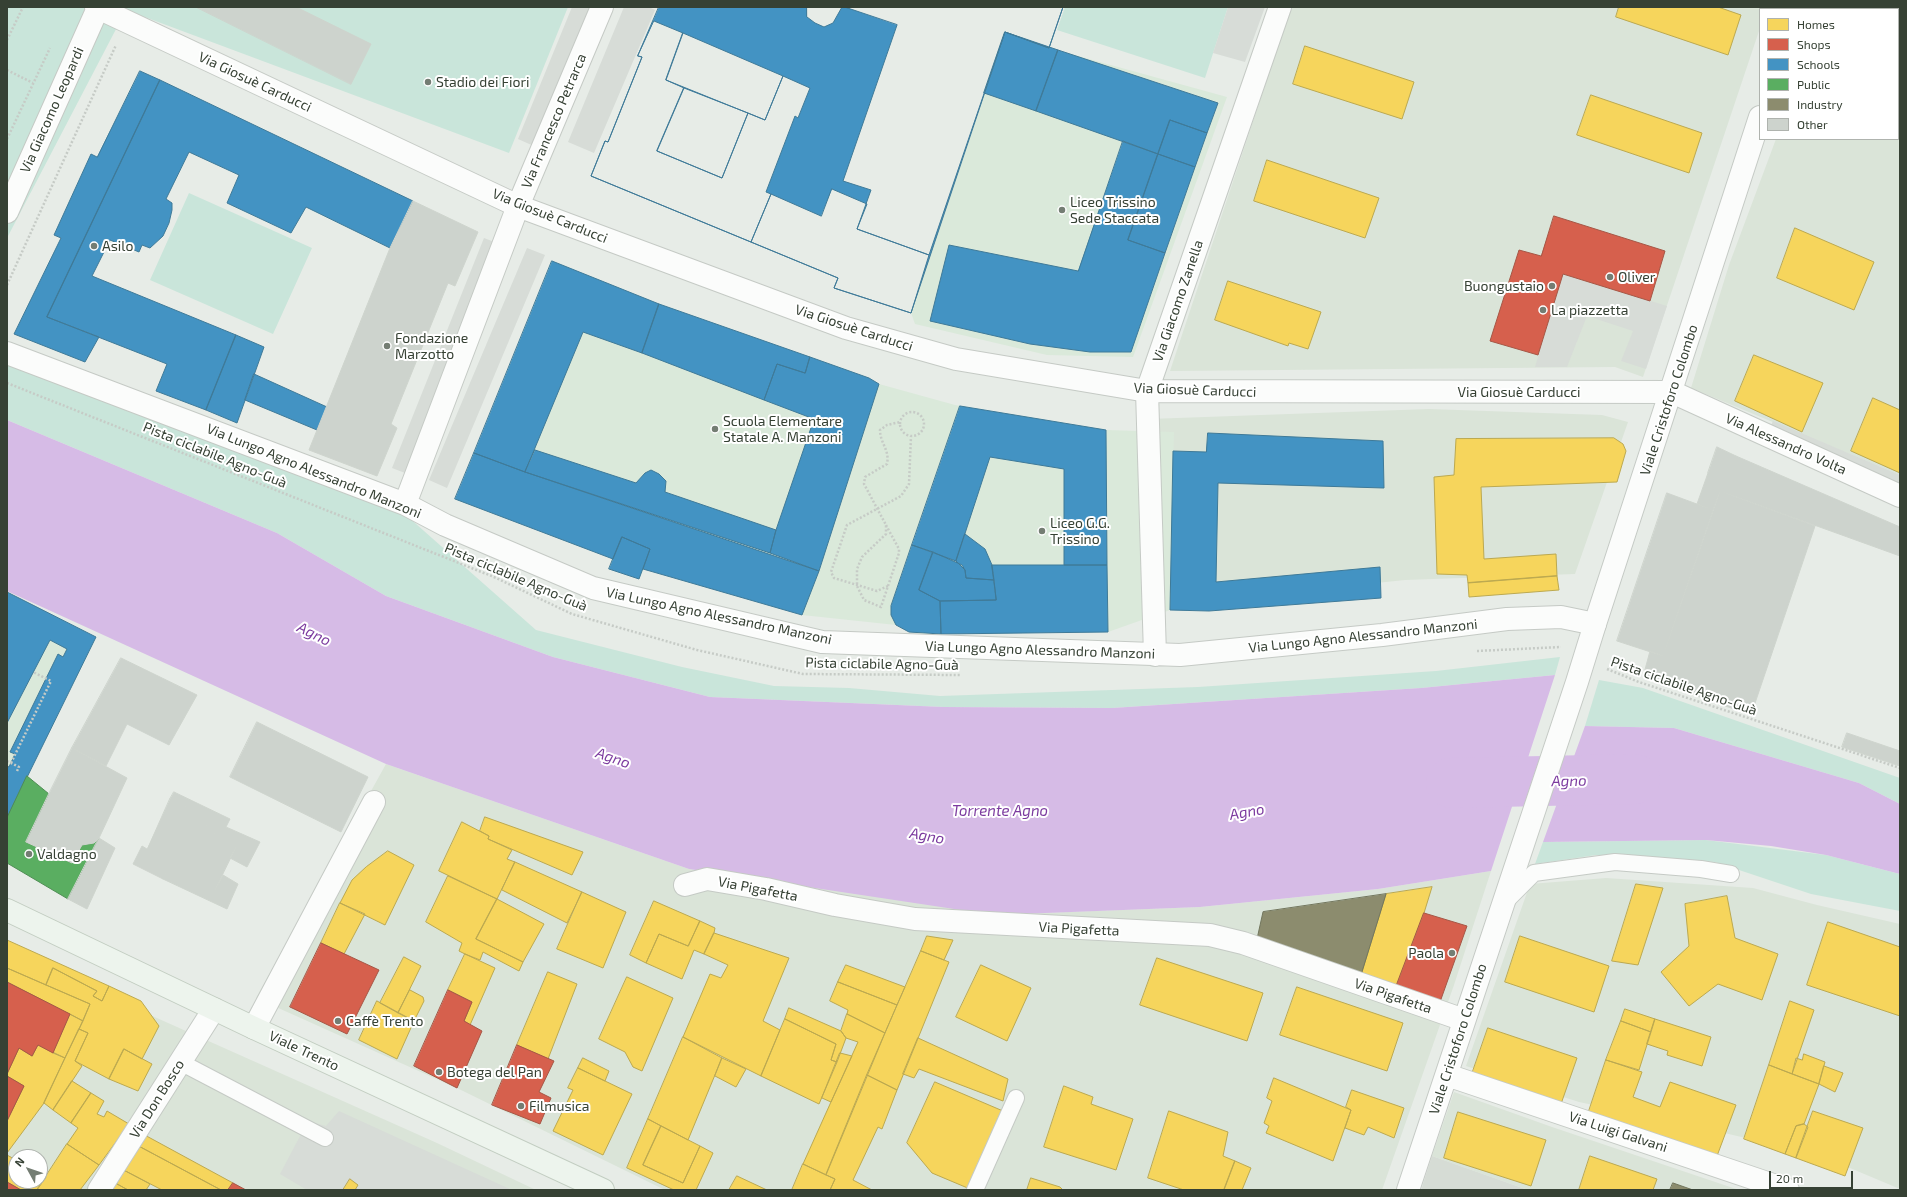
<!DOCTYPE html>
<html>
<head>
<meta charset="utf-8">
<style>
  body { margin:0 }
  #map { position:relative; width:1907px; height:1197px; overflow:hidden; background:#e7ece7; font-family:"Exo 2",sans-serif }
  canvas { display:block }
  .frame { position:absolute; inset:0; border:8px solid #364134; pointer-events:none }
  .legend { position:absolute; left:1759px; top:8px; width:140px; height:132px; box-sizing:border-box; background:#fff; border:1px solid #afb3ae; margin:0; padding:5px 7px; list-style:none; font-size:12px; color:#364134 }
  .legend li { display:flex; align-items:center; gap:8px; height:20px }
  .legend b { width:20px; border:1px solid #afb3ae }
  .north { position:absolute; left:8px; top:1149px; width:40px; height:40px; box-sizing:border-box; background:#fff; border:1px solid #afb3ae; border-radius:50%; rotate:310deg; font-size:11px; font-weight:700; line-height:16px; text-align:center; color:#364134 }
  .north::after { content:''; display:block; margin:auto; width:14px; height:18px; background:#747d73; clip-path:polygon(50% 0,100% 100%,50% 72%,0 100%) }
  .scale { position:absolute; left:1769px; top:1171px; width:84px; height:18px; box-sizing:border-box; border:2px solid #364134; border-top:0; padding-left:5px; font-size:12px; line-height:14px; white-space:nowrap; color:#364134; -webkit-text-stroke:3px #fff; paint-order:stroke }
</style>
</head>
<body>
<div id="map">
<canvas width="1907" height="1197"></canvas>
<div class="frame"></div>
<ul class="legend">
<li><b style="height:11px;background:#f6d55c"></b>Homes</li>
<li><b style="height:11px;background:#d6604d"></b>Shops</li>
<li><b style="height:11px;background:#4393c3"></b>Schools</li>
<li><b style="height:11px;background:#5aae61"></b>Public</li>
<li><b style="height:11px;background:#8c8c6e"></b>Industry</li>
<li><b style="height:11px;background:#cdd3cd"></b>Other</li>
</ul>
<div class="north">N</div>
<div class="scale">20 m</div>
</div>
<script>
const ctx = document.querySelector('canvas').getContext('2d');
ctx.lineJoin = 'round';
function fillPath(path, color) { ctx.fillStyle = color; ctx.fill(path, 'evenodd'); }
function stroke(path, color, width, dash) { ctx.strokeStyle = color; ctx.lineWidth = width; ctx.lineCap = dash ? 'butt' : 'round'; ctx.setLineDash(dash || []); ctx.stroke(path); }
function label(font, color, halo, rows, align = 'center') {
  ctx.font = font + ' "Exo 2",sans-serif'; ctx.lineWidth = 4; ctx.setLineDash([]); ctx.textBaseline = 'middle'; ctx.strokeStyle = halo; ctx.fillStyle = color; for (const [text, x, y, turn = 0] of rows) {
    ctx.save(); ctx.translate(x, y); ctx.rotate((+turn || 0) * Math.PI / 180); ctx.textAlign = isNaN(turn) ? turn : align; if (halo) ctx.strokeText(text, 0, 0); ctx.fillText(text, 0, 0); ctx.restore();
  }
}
fillPath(new Path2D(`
  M1291,7H1767L1766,9H1760V28L1643,377L1615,367L1170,371Z
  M1824,7H1900V475L1691,388L1729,265L1776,139H1898V9H1823Z
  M1429,409L1602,415L1628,422L1575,574L1405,580L1290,592L1156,594L1149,419Z
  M386,764L689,869L1040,913L1200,907L1378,889L1491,871L1454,985L1382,1190H665L461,1090L256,998Z
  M1606,878L1753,888L1817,905L1900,924V1189L1819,1155L1720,1132L1579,1102L1466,1066L1530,884Z
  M7,944L65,977L437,1143L536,1190H7ZM16,1157H40V1181H16Z
  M1454,1092L1552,1127L1739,1190H1528L1432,1156Z`), '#dae4d8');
fillPath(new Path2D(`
  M1432,1156L1528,1190H1421Z`), '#d6dcd5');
fillPath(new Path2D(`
  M1005,32L1049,48L1227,97L1133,357L1047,355L915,324L911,313Z
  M552,261L659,304L869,378L879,384L955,405L1106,430L1174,432L1170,610L1108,632L922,634L909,632L896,625L802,615L644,569L639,579L609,569L612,558L455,499Z
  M7,592L96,637L7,818Z`), '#dae9da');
fillPath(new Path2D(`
  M7,7H568L509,153L126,10L7,238Z
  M1065,7H1228L1205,78L1057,30Z
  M189,193L312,248L273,334L150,280Z
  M7,349L398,508L536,630L682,667L774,686L849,688L940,696L1198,687L1436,671L1560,657L1555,675L1421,688L1112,708L944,707L710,697L553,657L386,596L277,533L7,420Z
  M1599,680L1643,688L1900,778V804L1859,783L1674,728L1585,726Z
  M1706,840L1826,855L1900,874V911L1811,894L1715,862L1596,855L1535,864L1543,842Z`), '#c9e5da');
fillPath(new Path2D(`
  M572,7H594L536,147L518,139Z
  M624,7H649L655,10L594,153L568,142Z
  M1228,7H1265L1245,62L1213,53Z
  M484,238L497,243L405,473L392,468Z
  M527,248L545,255L447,488L429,480Z
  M1563,274L1667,306L1646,369L1621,361L1633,331L1587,316L1567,367H1535Z
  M1773,421L1900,475V493L1766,435Z
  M339,1111L512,1190H307L280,1174L308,1121L326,1126Z`), '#d7dcd7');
fillPath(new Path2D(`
  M7,420L277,533L386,596L553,657L710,697L944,707L1112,708L1421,688L1555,675L1491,871L1378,889L1200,907L994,915L689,869L386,764L7,591Z
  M1585,726L1674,728L1859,783L1900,804V874L1826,855L1771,846L1706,840L1543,842Z`), '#d6bbe6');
const homes = new Path2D(`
  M1619,7H1718L1741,15L1728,55L1616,17Z
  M1900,7V74L1898,80V9H1894Z
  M1305,46L1414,82L1402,119L1293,84Z
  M1591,95L1702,133L1689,173L1577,135Z
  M1267,160L1379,198L1365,238L1254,201Z
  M1795,228L1874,262L1854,310L1777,278Z
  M1228,281L1321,312L1308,349L1289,343L1288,346L1215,320Z
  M1754,355L1823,383L1802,432L1735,401Z
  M1873,398L1900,410V473L1851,451Z
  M1614,438L1623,444L1626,451L1617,482L1481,487L1484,559L1556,554L1557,576L1468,583L1467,575L1437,574L1434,477L1454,475L1456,439Z
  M1557,576L1559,590L1469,597L1468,583Z
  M485,817L583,852L572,875L488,839L489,836L480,831Z
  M462,822L489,836L488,839L512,850L507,859L515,862L497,899L439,871Z
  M388,851L414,865L385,925L340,903L352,880L366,867Z
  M515,862L582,892L567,923L502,890Z
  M448,876L497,899L476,939L523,962L519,971L483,952L480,960L465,954L459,951L462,943L426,922Z
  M1636,884L1663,888L1638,965L1612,961Z
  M1432,887L1424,913L1396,987L1361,975L1386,894Z
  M582,892L626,912L603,968L557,949Z
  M1727,896L1735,938L1778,954L1762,1000L1718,984L1689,1006L1661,972L1689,946L1685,904Z
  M497,899L544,924L523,962L476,939Z
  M654,901L700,921L688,946L659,934L646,963L630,955Z
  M340,903L365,914L344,954L321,943Z
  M700,921L715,928L714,933L704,954L694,950L682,979L646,963L659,934L688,946Z
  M1828,922L1900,947V1016L1807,985Z
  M714,933L789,958L763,1021L780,1030L761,1076L683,1037L710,974L721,978L728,965L704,954Z
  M927,936L953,940L944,960L921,951Z
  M1520,936L1609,966L1594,1012L1505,982Z
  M7,940L109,986L102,1001L93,996L97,991L53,968L46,985L7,968Z
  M921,951L949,962L897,1090L867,1075Z
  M465,954L495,968L470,1025L464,1021L472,1002L448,990Z
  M404,957L421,966L398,1013L380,1003Z
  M1157,958L1263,993L1247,1041L1140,1005Z
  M846,965L905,987L897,1005L838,982Z
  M981,965L1031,988L1007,1041L956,1017Z
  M7,968L90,1004L83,1021L7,982Z
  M53,968L97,991L93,996L102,1001L109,986L141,1001L159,1026L142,1059L124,1049L109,1079L75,1061L88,1033L79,1029L90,1004L46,985Z
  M548,972L577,984L548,1059L517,1045Z
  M627,977L673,998L642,1071L633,1067L625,1052L599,1039Z
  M838,982L897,1005L885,1033L847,1014L848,1010L830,1001Z
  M1297,987L1403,1023L1387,1071L1280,1035Z
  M410,990L423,997L424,1001L414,1021L398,1013Z
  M377,1001L414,1021L397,1059L359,1040Z
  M1790,1001L1814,1010L1792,1074L1769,1065Z
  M789,1008L841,1031L846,1038L837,1062L831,1060L836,1044L785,1019Z
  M1625,1009L1655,1019L1651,1032L1621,1021Z
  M70,1014L83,1021L65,1058L53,1053Z
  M847,1014L885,1033L826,1175L803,1164L858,1042L846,1038L841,1031Z
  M785,1019L836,1044L831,1060L837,1062L819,1104L761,1076Z
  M1655,1019L1711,1037L1702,1066L1667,1055L1668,1051L1647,1044Z
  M1621,1021L1651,1032L1639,1070L1606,1060Z
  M1488,1028L1577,1058L1561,1104L1472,1074Z
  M79,1029L88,1033L75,1061L82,1066L53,1110L44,1103Z
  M683,1037L722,1058L688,1140L648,1119Z
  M918,1038L1008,1079L1003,1101L919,1069L914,1078L903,1074Z
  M38,1045L65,1058L44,1103L7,1153V1121L24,1086L7,1076V1074L19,1048L32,1056Z
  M124,1049L152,1064L138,1091L109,1079Z
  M840,1053L852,1056L831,1102L822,1098Z
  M1804,1054L1825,1062L1819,1084L1792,1074L1796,1058L1802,1060Z
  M583,1058L609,1071L605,1081L578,1068Z
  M722,1058L746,1069L736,1087L715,1076Z
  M1606,1060L1642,1072L1633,1097L1660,1107L1670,1082L1736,1105L1717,1156L1588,1114Z
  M1769,1065L1819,1084L1804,1124L1796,1126L1785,1154L1744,1139Z
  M1824,1066L1843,1073L1835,1092L1819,1084Z
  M578,1068L632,1094L603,1155L553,1131L573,1090L568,1088Z
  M867,1075L897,1090L882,1129L878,1127L853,1180L872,1190H830L835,1179L826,1175Z
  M1274,1078L1351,1110L1333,1161L1266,1133L1269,1126L1264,1123L1272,1101L1267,1098Z
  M72,1081L91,1093L71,1123L53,1110Z
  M935,1082L1003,1111L970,1189L932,1173L907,1143Z
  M1064,1086L1093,1097L1091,1104L1133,1119L1116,1170L1044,1147Z
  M1352,1090L1404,1108L1394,1138L1368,1127L1364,1135L1345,1128L1351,1110L1346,1107Z
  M91,1093L104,1101L97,1114L104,1117L107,1111L129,1124L99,1165L67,1144L78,1128L71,1123Z
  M1169,1111L1228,1132L1223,1156L1235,1161L1224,1190H1184L1148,1178Z
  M1813,1111L1863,1128L1845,1176L1796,1158Z
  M1458,1112L1546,1140L1531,1186L1444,1158Z
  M648,1119L661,1126L643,1165L683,1183L700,1146L713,1153L696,1190H674L627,1168Z
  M1804,1124L1808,1127L1796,1158L1785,1154L1796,1126Z
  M661,1126L700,1146L683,1183L643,1165Z
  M141,1133L233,1183L228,1190H221L133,1143Z
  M133,1143L221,1190H162L116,1166Z
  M67,1144L99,1165L80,1190H37Z
  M7,1155L16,1160V1181H40V1174L46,1177L37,1190H21L7,1182Z
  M1590,1156L1657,1179L1653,1190H1579Z
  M1235,1161L1251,1168L1242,1190H1224Z
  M803,1164L835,1179L830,1190H792Z
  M116,1166L150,1184L146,1190H128L108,1179Z
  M737,1176L767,1190H729Z
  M1031,1178L1060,1187L1063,1190H1027Z
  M108,1179L128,1190H100Z
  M350,1179L358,1185L355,1190H343Z`);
fillPath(homes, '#f6d55c');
stroke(homes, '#bca950', 1);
const shops = new Path2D(`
  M1554,216L1665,251L1650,301L1563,274L1538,355L1490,341L1519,250L1541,256Z
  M1424,913L1467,926L1440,1002L1396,987Z
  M321,943L379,970L347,1034L290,1007Z
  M7,982L70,1014L53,1053L38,1045L32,1056L19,1048L7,1074Z
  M448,990L472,1002L464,1021L482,1031L457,1088L414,1066Z
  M517,1045L554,1061L539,1092L551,1098L540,1124L492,1105Z
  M7,1076L24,1086L7,1121Z
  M7,1182L21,1190H7Z
  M233,1183L246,1190H228Z`);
fillPath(shops, '#d6604d');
stroke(shops, '#a65746', 1);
const schools = new Path2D(`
  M659,7H1063L1049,48L1005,32L911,313L834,288L838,278L591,176L605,141L608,142L642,57L638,56Z
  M807,7H842L833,23L824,27L815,23L807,17Z
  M845,7H1063L1049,48L1005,32L929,255L857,229L871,190L843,181L897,25Z
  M654,21L683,33L666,80L684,88L657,151L722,178L748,113L765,120L783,76L810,88L798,118L795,116L766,192L771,194L751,242L591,176L605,141L608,142L642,57L638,56Z
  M1005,32L1058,50L1036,111L984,93Z
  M683,33L783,76L765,120L666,80Z
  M1058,50L1218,103L1207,133L1170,120L1158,154L1036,111Z
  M140,71L160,80L47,317L99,337L85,362L14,334L61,238L54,235L91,154L97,157Z
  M160,80L413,201L390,248L306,207L291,233L227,203L239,175L189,152L166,199L172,203V210L169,223L163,236L150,248L142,245L139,252L110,240L92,276L236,335L206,410L156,391L167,364L47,317Z
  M684,88L748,113L722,178L657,151Z
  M1170,120L1207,133L1195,167L1158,154Z
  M1123,141L1158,154L1128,240L1165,253L1131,352H1090L1030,344L930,321L949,245L1078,271Z
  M1158,154L1195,167L1165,253L1128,240Z
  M832,189L867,204L857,229L929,255L911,313L834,288L838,278L751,242L771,194L821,216Z
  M552,261L659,304L642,353L583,332L525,472L474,453Z
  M659,304L810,357L805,373L777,364L764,400L642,353Z
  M236,335L264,347L237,423L206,410Z
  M810,357L869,378L879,384L819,571L770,553L776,530L814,419L764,400L777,364L805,373Z
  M254,374L327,407L317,430L245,400Z
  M960,406L1106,430L1107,565H1064V469L990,457L956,561L912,545Z
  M1208,433L1383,441L1384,488L1218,483L1216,582L1380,567L1381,598L1209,611L1170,610L1173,451L1206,452Z
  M535,450L636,483L645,473L651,470L659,474L666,481L665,492L776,530L770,553L525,472Z
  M474,453L525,472L819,571L802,615L643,569L650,549L622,537L613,559L455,499Z
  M965,534L985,549L992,565L994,580L966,578L965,570L956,561Z
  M622,537L650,549L639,579L609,569Z
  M912,545L933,552L919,590L940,601L941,634L909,632L896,625L891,615V606Z
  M933,552L962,565L965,570L966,578L994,580L996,600L940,601L919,590Z
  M992,565H1107L1108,632L941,634L940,601L996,600Z
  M7,592L96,637L7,818V766L9,767L15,754L10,752L58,654L63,657L67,649L50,640L7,723Z`);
fillPath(schools, '#4393c3');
stroke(schools, '#3f7a98', 1);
const public = new Path2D(`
  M27,776L49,794L26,842L72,863L82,845L94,843L99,838L68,899L7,863V818Z`);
fillPath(public, '#5aae61');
stroke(public, '#4f8d54', 1);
const industry = new Path2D(`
  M1386,894L1361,975L1257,939L1263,912Z
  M1673,1183L1693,1190H1670Z`);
fillPath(industry, '#8c8c6e');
stroke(industry, '#72765d', 1);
stroke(new Path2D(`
  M1451,783L1635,779`), '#d6bbe6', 50);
const building = new Path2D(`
  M196,7H296L371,44L351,84Z
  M413,201L478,232L455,286L448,283L391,424L397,428L377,476L309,450L390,248Z
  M1717,447L1736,456L1726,481L1708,473Z
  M1736,456L1900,527V556L1720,491L1713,510L1697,504L1708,473L1726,481Z
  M1720,491L1815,526L1751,715L1643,677L1650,651L1663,656Z
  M1667,493L1713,510L1663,656L1617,641Z
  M121,658L197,695L169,745L127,724L106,766L72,748Z
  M257,722L368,777L341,832L230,777Z
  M1847,733L1900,751V766L1842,747Z
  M72,748L127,778L107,821L49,794Z
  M174,792L230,819L226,827L216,830L197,821L201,814L170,799Z
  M49,794L107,821L99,838L94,843L82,845L72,863L26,842Z
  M170,799L201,814L197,821L216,830L213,837L236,847L215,890L168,868L163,879L133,864L142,846L147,849Z
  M226,827L260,842L247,867L230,858L236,847L213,837L216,830Z
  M99,838L115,848L87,909L68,899Z
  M168,868L215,890L223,875L238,884L227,909L163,879Z`);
fillPath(building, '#cdd3cd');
stroke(building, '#ced4cd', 1);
const service = new Path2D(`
  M1505,902L1534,873L1615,862L1701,869L1731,874
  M180,1062L325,1138
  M975,1190L1016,1098`);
const pedestrian = new Path2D(`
  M518,206L846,328L956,359L1147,391`);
const minor = new Path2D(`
  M96,7L518,206
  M7,212L98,8
  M7,353L405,504L445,525L593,588L822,642L1180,655L1382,635L1507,619L1561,617L1595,624
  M1147,391L1672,392L1900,496
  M405,504L518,206L602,7
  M1155,655L1147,391L1280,7
  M685,885L707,879L766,889L835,905L915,919L1210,935L1243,943L1464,1020
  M254,1028L374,802
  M99,1190L214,1009`);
const tertiary = new Path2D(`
  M1795,9V7
  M1447,1075L1788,1190
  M1408,1190L1577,682L1595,624L1760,117`);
const secondary = new Path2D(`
  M7,910L254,1028L603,1190`);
stroke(service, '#c5cac5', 18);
stroke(pedestrian, '#c5cac5', 24);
stroke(minor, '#c5cac5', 24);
stroke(tertiary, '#c5cac5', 24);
stroke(secondary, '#c2cdc1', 24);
stroke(new Path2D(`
  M7,40L23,7
  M7,70L33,83
  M7,139L50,48
  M7,285L116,45
  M7,383L494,577L572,614L697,650L803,674L961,675
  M900 424a12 12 0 1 1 24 0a12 12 0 1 1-24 0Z
  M886,525L899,549V553L881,607L864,600L857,586V569L862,557L886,534V525L864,484L865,477L887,464C890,450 880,443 880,430L887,425L900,422
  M888,586L877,591L834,578L831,572L847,525L901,496L909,484L911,436
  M1477,651L1561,647
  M1607,669L1639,682L1900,768
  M7,761L19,767L17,771
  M11,763L51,681L33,672`), '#c6cbc6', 2.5, [2, 2]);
stroke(service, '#fbfcfb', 16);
stroke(pedestrian, '#fbfcfb', 22);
stroke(minor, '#fbfcfb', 22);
stroke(tertiary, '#fbfcfb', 22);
stroke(secondary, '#edf4ed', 22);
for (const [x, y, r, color] of [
  [428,82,4,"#747d73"],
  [1062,210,4,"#747d73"],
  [94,246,4,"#747d73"],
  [1610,277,4,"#747d73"],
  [1552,286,4,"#747d73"],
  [1543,310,4,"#747d73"],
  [387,346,4,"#747d73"],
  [715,429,4,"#747d73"],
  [1042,531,4,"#747d73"],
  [29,854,4,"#747d73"],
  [1452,953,4,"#747d73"],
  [338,1021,4,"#747d73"],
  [439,1072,4,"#747d73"],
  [521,1106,4,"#747d73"]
]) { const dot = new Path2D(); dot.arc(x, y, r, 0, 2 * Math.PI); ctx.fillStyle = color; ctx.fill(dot); stroke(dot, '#fff', 1.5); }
label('14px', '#364134', '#fff', [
  ["Via Giosuè Carducci",255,82,25],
  ["Via Giacomo Leopardi",52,110,-66],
  ["Via Francesco Petrarca",554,121,-67],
  ["Via Giosuè Carducci",550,216,22],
  ["Via Giacomo Zanella",1178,301,-71],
  ["Via Giosuè Carducci",854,328,18],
  ["Via Giosuè Carducci",1195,390,2],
  ["Via Giosuè Carducci",1519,392],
  ["Viale Cristoforo Colombo",1669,400,-72],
  ["Via Alessandro Volta",1786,444,24],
  ["Pista ciclabile Agno-Guà",215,455,22],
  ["Via Lungo Agno Alessandro Manzoni",314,471,22],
  ["Pista ciclabile Agno-Guà",516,577,23],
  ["Via Lungo Agno Alessandro Manzoni",719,616,12],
  ["Via Lungo Agno Alessandro Manzoni",1363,636,-6],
  ["Via Lungo Agno Alessandro Manzoni",1040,650,2],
  ["Pista ciclabile Agno-Guà",882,664,1],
  ["Pista ciclabile Agno-Guà",1684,686,19],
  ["Via Pigafetta",758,889,11],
  ["Via Pigafetta",1079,929,3],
  ["Via Pigafetta",1393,996,19],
  ["Viale Cristoforo Colombo",1458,1039,-72],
  ["Viale Trento",304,1051,25],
  ["Via Don Bosco",157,1099,-58],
  ["Via Luigi Galvani",1618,1132,18]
]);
label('14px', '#364134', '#fff', [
  ["Stadio dei Fiori",436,82],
  ["Liceo Trissino",1070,202],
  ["Sede Staccata",1070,218],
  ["Asilo",102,246],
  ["Oliver",1618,277],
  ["Buongustaio",1544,286,"right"],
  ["La piazzetta",1551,310],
  ["Fondazione",395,338],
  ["Marzotto",395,354],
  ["Scuola Elementare",723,421],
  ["Statale A. Manzoni",723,437],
  ["Liceo G.G.",1050,523],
  ["Trissino",1050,539],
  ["Valdagno",37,854],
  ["Paola",1444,953,"right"],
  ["Caffè Trento",346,1021],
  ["Botega del Pan",447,1072],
  ["Filmusica",529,1106]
], 'left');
label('italic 15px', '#7c3b9f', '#fff', [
  ["Agno",314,634,26],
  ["Agno",613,758,19],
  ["Agno",1569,781,-1],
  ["Torrente Agno",1000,811],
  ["Agno",1247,812,-10],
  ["Agno",927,836,10]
]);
</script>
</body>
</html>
